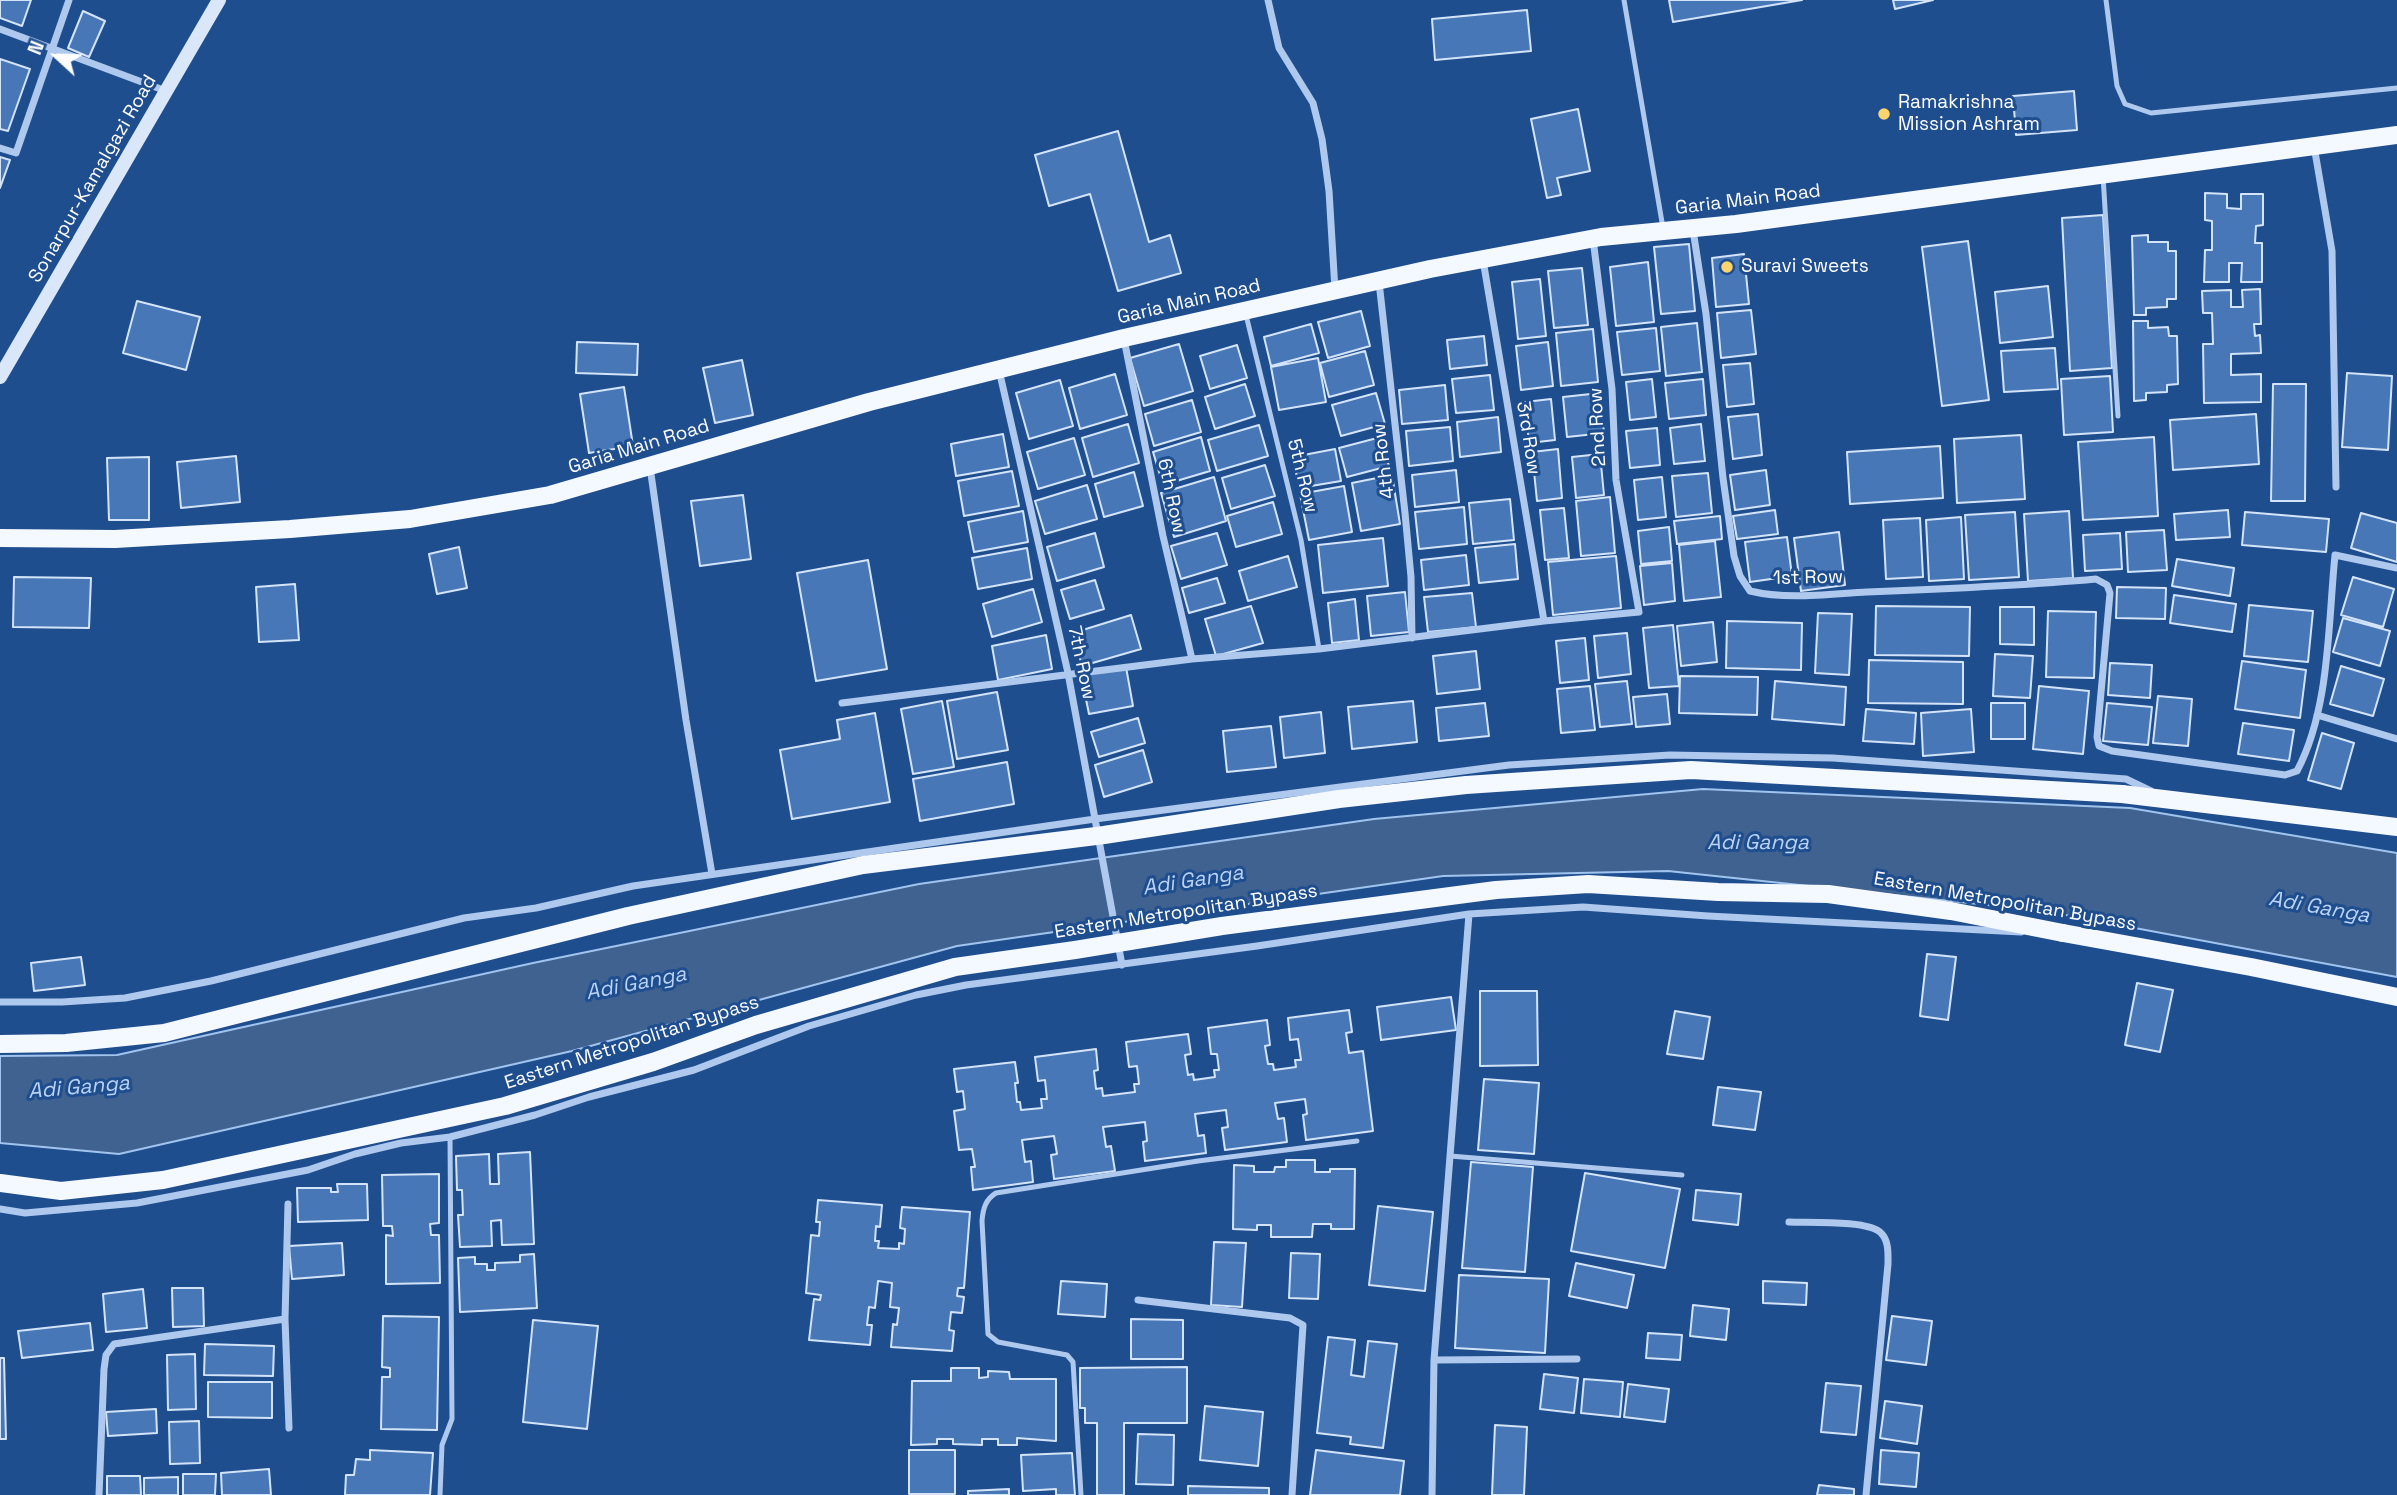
<!DOCTYPE html>
<html>
<head>
<meta charset="utf-8">
<style>
  body { margin:0 }
  #map { position:relative; width:2397px; height:1495px; overflow:hidden; background:#1f4e8f; font-family:"Space Grotesk",sans-serif }
  canvas { display:block }
  .north { position:absolute; left:21px; top:21px; width:70px; height:70px; -webkit-text-stroke:5px #1f4e8f; paint-order:stroke; rotate:292deg; font-size:19px; font-weight:700; line-height:28px; text-align:center; color:#fff }
  .north::after { content:''; display:block; margin:auto; width:24px; height:32px; background:#fff; clip-path:polygon(50% 0,100% 100%,50% 72%,0 100%) }
</style>
</head>
<body>
<div id="map">
<canvas width="2397" height="1495"></canvas>
<div class="north">N</div>
</div>
<script>
const ctx = document.querySelector('canvas').getContext('2d');
ctx.lineJoin = 'round';
function fillPath(path, color) { ctx.fillStyle = color; ctx.fill(path, 'evenodd'); }
function stroke(path, color, width, dash) { ctx.strokeStyle = color; ctx.lineWidth = width; ctx.lineCap = dash ? 'butt' : 'round'; ctx.setLineDash(dash || []); ctx.stroke(path); }
function label(font, color, halo, rows, align = 'center') {
  ctx.font = font + ' "Space Grotesk",sans-serif'; ctx.lineWidth = 6; ctx.setLineDash([]); ctx.textBaseline = 'middle'; ctx.strokeStyle = halo; ctx.fillStyle = color; for (const [text, x, y, turn = 0] of rows) {
    ctx.save(); ctx.translate(x, y); ctx.rotate((+turn || 0) * Math.PI / 180); ctx.textAlign = isNaN(turn) ? turn : align; if (halo) ctx.strokeText(text, 0, 0); ctx.fillText(text, 0, 0); ctx.restore();
  }
}
const water = new Path2D(`
  M1703,789L2130,808L2397,853V977L2044,911L1668,871L1443,876L957,946L572,1051L119,1154L0,1143V1056L117,1055L533,963L919,884L1374,819Z`);
fillPath(water, '#406291');
stroke(water, '#a1c4ee', 2);
const building = new Path2D(`
  M0,0H31L22,26L0,18Z
  M1669,0H1802L1673,22Z
  M1893,0H1933L1895,9Z
  M1527,10L1531,51L1435,60L1432,19Z
  M83,11L105,21L89,57L68,48Z
  M0,59L30,69L8,131L0,129Z
  M2074,91L2077,130L2016,135L2013,96Z
  M1578,109L1590,171L1557,178L1561,195L1547,198L1531,119Z
  M1118,131L1149,242L1170,235L1181,273L1118,291L1090,194L1049,206L1035,155Z
  M0,157L10,160L0,188Z
  M2205,193L2227,194V208L2241,209V194H2263V225L2256,226L2255,243H2262V282H2241L2242,263H2229V282H2204L2205,250H2212V221L2205,220Z
  M2103,215L2112,368L2070,371L2062,218Z
  M2148,235V242H2168V251H2176V299H2167V307L2146,308V315H2134L2132,236Z
  M1968,241L1989,400L1942,406L1922,247Z
  M1689,244L1695,311L1661,314L1654,247Z
  M1744,254L1749,304L1716,307L1712,258Z
  M1648,262L1654,322L1616,326L1610,267Z
  M1582,268L1588,325L1554,328L1548,271Z
  M1540,279L1546,336L1518,339L1512,282Z
  M2048,286L2053,337L2000,343L1995,292Z
  M2260,289L2261,324H2254L2255,336L2260,335L2261,353L2231,354V375L2261,374V402L2204,403L2203,344H2213L2212,313H2203L2202,291L2231,290V307H2243L2242,290Z
  M137,301L200,317L186,370L123,353Z
  M1751,310L1756,354L1721,358L1717,313Z
  M1361,311L1370,346L1328,358L1318,322Z
  M2133,321H2148V328L2168,327L2169,336H2177L2178,384L2167,385V392L2146,393V400L2134,401Z
  M1697,323L1702,372L1666,376L1661,327Z
  M1311,324L1319,353L1271,366L1264,337Z
  M1656,328L1660,371L1622,375L1617,332Z
  M1593,329L1598,382L1561,386L1556,333Z
  M1484,336L1487,365L1450,369L1447,340Z
  M577,342L638,344L637,375L576,373Z
  M1548,342L1553,386L1521,390L1516,346Z
  M1179,344L1193,391L1144,406L1130,358Z
  M1237,345L1247,378L1210,389L1200,356Z
  M2055,348L2058,389L2004,392L2001,351Z
  M1365,351L1374,385L1329,397L1320,363Z
  M1318,358L1326,402L1279,410L1271,367Z
  M742,360L753,415L715,423L703,368Z
  M1750,363L1754,404L1727,407L1723,365Z
  M2347,373L2392,376L2388,450L2342,447Z
  M1115,374L1127,415L1080,429L1069,388Z
  M1490,375L1494,410L1456,413L1452,379Z
  M2110,376L2113,432L2064,435L2061,379Z
  M1652,379L1656,417L1630,420L1626,382Z
  M1703,379L1706,415L1669,419L1665,383Z
  M1060,380L1073,426L1029,439L1016,393Z
  M1245,384L1255,416L1215,429L1205,397Z
  M2273,384H2306L2305,501H2271Z
  M1445,385L1448,420L1402,424L1399,390Z
  M624,387L633,446L589,453L580,394Z
  M1376,393L1385,424L1341,436L1332,405Z
  M1600,393L1604,433L1567,437L1563,397Z
  M1551,399L1555,440L1529,443L1525,402Z
  M1192,400L1201,432L1154,446L1145,414Z
  M1758,414L1762,455L1733,459L1728,417Z
  M2256,414L2259,464L2173,470L2170,420Z
  M1498,417L1501,452L1460,457L1457,422Z
  M1128,424L1139,463L1093,477L1082,438Z
  M1701,424L1705,461L1674,464L1670,428Z
  M1259,425L1268,456L1217,471L1208,440Z
  M1450,427L1453,461L1409,466L1406,431Z
  M1657,428L1660,465L1630,468L1626,431Z
  M1003,434L1009,467L956,476L951,444Z
  M2021,435L2025,499L1957,503L1954,439Z
  M1201,437L1210,471L1163,485L1153,452Z
  M1381,437L1389,466L1347,477L1339,448Z
  M2154,437L2158,516L2083,520L2078,442Z
  M1074,438L1085,475L1038,489L1027,452Z
  M1940,446L1943,498L1850,504L1847,452Z
  M1335,449L1341,481L1299,488L1293,457Z
  M1558,449L1562,498L1537,501L1532,452Z
  M1600,454L1604,495L1576,498L1572,457Z
  M236,456L240,502L181,508L177,462Z
  M149,457V520H109L107,458Z
  M1265,465L1275,496L1231,509L1222,478Z
  M1456,470L1459,502L1415,507L1412,475Z
  M1766,470L1770,505L1735,510L1730,475Z
  M1012,471L1019,506L964,516L958,481Z
  M1134,472L1143,506L1104,517L1095,484Z
  M1708,473L1712,513L1676,517L1672,476Z
  M1392,475L1400,524L1361,531L1352,483Z
  M1214,477L1226,521L1174,537L1161,493Z
  M1662,477L1666,517L1638,520L1634,480Z
  M1087,485L1097,519L1045,534L1035,501Z
  M1344,486L1352,532L1309,540L1300,494Z
  M743,495L751,559L700,566L691,501Z
  M1610,497L1615,553L1581,556L1576,501Z
  M1510,499L1514,540L1473,544L1469,503Z
  M1273,502L1282,534L1236,547L1227,516Z
  M1464,507L1467,544L1419,549L1415,512Z
  M1564,508L1569,558L1545,560L1540,510Z
  M1775,510L1778,534L1737,539L1733,516Z
  M2228,510L2230,537L2176,540L2174,514Z
  M1023,511L1028,542L974,552L968,522Z
  M2069,511L2073,578L2028,581L2024,514Z
  M2015,512L2019,577L1969,580L1965,515Z
  M2245,512L2329,519L2326,552L2242,545Z
  M2361,513L2397,523V562L2351,548Z
  M1720,516L1722,539L1677,544L1674,521Z
  M1961,517L1964,579L1929,581L1926,520Z
  M1920,518L1923,577L1886,579L1883,520Z
  M1669,527L1672,561L1641,564L1638,531Z
  M2164,530L2167,570L2128,572L2126,532Z
  M1839,532L1845,585L1801,591L1794,538Z
  M1095,533L1104,567L1057,581L1047,547Z
  M1217,533L1227,565L1181,579L1171,546Z
  M2120,533L2122,569L2085,571L2083,535Z
  M1787,537L1792,576L1750,582L1745,542Z
  M1383,538L1388,586L1323,593L1318,545Z
  M1715,541L1721,597L1684,601L1679,545Z
  M1515,544L1518,579L1479,583L1475,548Z
  M459,547L467,588L437,594L429,554Z
  M1027,548L1032,579L978,589L972,558Z
  M1466,555L1469,585L1424,590L1421,560Z
  M1288,556L1297,587L1248,601L1239,571Z
  M1616,556L1621,608L1553,615L1548,562Z
  M2177,559L2234,568L2230,596L2172,586Z
  M868,560L887,669L816,681L797,573Z
  M1672,563L1675,601L1644,605L1640,566Z
  M14,577L91,578L89,628L13,627Z
  M2353,577L2394,589L2383,627L2341,615Z
  M1217,578L1225,603L1189,613L1182,588Z
  M1095,580L1104,609L1070,619L1061,590Z
  M295,584L299,640L259,642L256,587Z
  M2117,587L2166,588L2165,619L2116,618Z
  M1033,589L1042,622L992,637L983,604Z
  M1405,592L1409,632L1371,636L1367,596Z
  M1472,593L1476,627L1428,632L1424,597Z
  M2174,595L2236,604L2232,632L2170,623Z
  M1355,599L1359,640L1332,643L1328,603Z
  M2249,605L2313,611L2308,662L2244,656Z
  M1251,606L1263,643L1216,656L1205,619Z
  M1876,606L1970,607L1969,656L1875,655Z
  M2000,607H2034V645L2000,644Z
  M2048,611L2096,612L2094,678L2046,677Z
  M1818,613L1852,614L1849,675L1815,673Z
  M1131,615L1141,649L1082,666L1073,633Z
  M2343,618L2390,631L2380,666L2333,652Z
  M1727,621L1802,623L1801,670L1726,668Z
  M1713,622L1717,662L1681,666L1677,626Z
  M1673,625L1679,686L1649,688L1643,628Z
  M1627,633L1631,674L1598,678L1594,636Z
  M1046,635L1052,669L998,680L992,646Z
  M1585,638L1589,680L1560,683L1556,641Z
  M1476,651L1480,689L1437,694L1433,656Z
  M1995,654L2033,656L2030,698L1993,696Z
  M1869,660L1963,662V704L1868,703Z
  M2242,661L2306,670L2300,718L2235,709Z
  M2110,663L2152,665L2150,698L2108,695Z
  M2341,666L2384,679L2373,716L2330,704Z
  M1126,667L1133,706L1089,714L1081,675Z
  M1680,676L1758,677L1757,715L1679,713Z
  M1627,681L1632,724L1600,727L1595,684Z
  M1775,681L1846,687L1844,725L1772,719Z
  M1590,686L1595,730L1561,733L1557,689Z
  M2039,686L2089,691L2083,754L2033,749Z
  M997,692L1008,750L957,759L947,701Z
  M1667,694L1670,724L1636,727L1633,697Z
  M2158,696L2192,699L2188,746L2153,743Z
  M942,701L954,767L913,774L901,709Z
  M1413,701L1417,742L1352,749L1348,707Z
  M1485,703L1489,736L1439,741L1436,708Z
  M1991,703H2025V739H1991Z
  M2107,703L2152,707L2148,745L2103,741Z
  M1866,709L1916,713L1914,744L1863,741Z
  M1971,709L1974,752L1923,756L1921,713Z
  M1321,712L1325,753L1284,758L1280,717Z
  M875,713L890,802L792,819L780,750L840,739L837,720Z
  M1138,718L1145,743L1099,757L1091,732Z
  M2243,723L2294,730L2289,761L2238,754Z
  M1271,726L1276,767L1227,772L1223,731Z
  M2322,733L2354,743L2341,789L2308,780Z
  M1143,750L1152,782L1104,797L1095,765Z
  M1007,762L1014,804L920,821L913,779Z
  M1927,954L1956,957L1948,1020L1920,1016Z
  M81,957L85,985L34,991L31,963Z
  M2137,983L2173,990L2160,1052L2125,1045Z
  M1480,991H1537L1538,1065L1480,1066Z
  M1451,997L1456,1030L1381,1040L1377,1007Z
  M1349,1010L1352,1032L1346,1033L1349,1053L1363,1051L1373,1131L1306,1140L1303,1115L1307,1114L1305,1099L1275,1103L1278,1119L1284,1118L1287,1142L1225,1150L1222,1128L1228,1127L1226,1110L1195,1114L1198,1136L1204,1135L1206,1153L1145,1161L1143,1142L1147,1141L1145,1122L1103,1127L1106,1147L1111,1146L1115,1171L1054,1179L1051,1155L1057,1154L1054,1136L1022,1140L1025,1162L1031,1161L1033,1182L973,1190L971,1167H975L972,1149L959,1150L954,1111L965,1109L963,1091L957,1092L954,1069L1015,1062L1018,1083H1015L1017,1102H1020L1021,1110L1042,1108L1041,1099H1047L1045,1080L1038,1081L1035,1057L1096,1049L1098,1070L1094,1071L1096,1089L1102,1088L1103,1096L1135,1092L1134,1084H1139L1137,1066L1129,1067L1126,1042L1188,1034L1191,1054L1185,1055L1188,1075L1193,1074L1194,1080L1215,1077L1214,1070H1219L1217,1054H1211L1208,1028L1267,1020L1270,1045L1265,1046L1268,1064H1273L1274,1070L1296,1067L1295,1060H1301L1298,1039L1290,1040L1288,1018Z
  M1675,1011L1710,1017L1703,1059L1667,1054Z
  M1484,1079L1539,1083L1534,1154L1478,1150Z
  M1718,1087L1761,1092L1755,1130L1713,1125Z
  M530,1152L534,1244L502,1245L501,1220L491,1221L492,1246L460,1247L458,1215H463L462,1190H457L456,1156L489,1154L490,1184H499L498,1154Z
  M1286,1160H1315V1172H1330V1169H1355L1354,1229H1331V1224H1313L1312,1237H1271V1225H1257V1230L1233,1229L1234,1165L1254,1166V1172H1274L1275,1167H1286Z
  M1471,1162L1533,1167L1525,1272L1462,1268Z
  M1585,1173L1680,1189L1665,1268L1571,1251Z
  M439,1174V1223L430,1224L431,1235H439L440,1283L386,1284V1235L393,1236L392,1226H383L382,1175Z
  M337,1184H367L368,1220L298,1222L297,1188H331V1192H338Z
  M1696,1190L1741,1194L1738,1225L1693,1220Z
  M818,1200L882,1205L880,1227L876,1226L875,1241H879L878,1248L899,1249V1243L904,1244L905,1229L900,1228L902,1207L970,1212L964,1288H958L957,1296L964,1297L962,1313L951,1312L949,1330L954,1331L952,1351L891,1347L893,1324L897,1325L899,1308L890,1307L892,1283L878,1281L875,1308L869,1307L867,1325H872L870,1345L809,1340L814,1299L820,1300L821,1295L806,1293L811,1235L819,1236L820,1222H816Z
  M1378,1206L1433,1212L1425,1291L1369,1285Z
  M1214,1242L1246,1243L1242,1307L1211,1305Z
  M342,1243L344,1275L292,1279L289,1246Z
  M1291,1253L1320,1254L1318,1299L1289,1298Z
  M534,1254L537,1308L460,1312L458,1258L475,1257V1264H487V1270H495V1263L520,1262V1255Z
  M1576,1263L1634,1275L1627,1308L1569,1296Z
  M1459,1275L1549,1279L1545,1353L1455,1348Z
  M1061,1281L1107,1284L1105,1317L1058,1314Z
  M1763,1281L1807,1283L1806,1305L1763,1303Z
  M172,1288H203L204,1326L173,1327Z
  M143,1289L147,1328L106,1332L103,1294Z
  M1693,1305L1729,1309L1726,1340L1690,1336Z
  M383,1316L439,1317L437,1430L381,1429L382,1377H390V1368L382,1367Z
  M1892,1316L1932,1321L1926,1365L1886,1360Z
  M1131,1319L1183,1320V1359H1131Z
  M533,1320L598,1326L587,1429L523,1422Z
  M90,1323L93,1350L22,1358L18,1331Z
  M1648,1333L1682,1335L1680,1360L1646,1358Z
  M1328,1337L1355,1340L1351,1375L1364,1377L1368,1341L1397,1344L1383,1448L1350,1444L1351,1437L1317,1433Z
  M205,1344L274,1346L273,1376L204,1375Z
  M195,1354L196,1409L168,1410L167,1355Z
  M0,1358H4L6,1439H0Z
  M1187,1367V1423H1124V1495H1097V1423H1085V1408H1080V1368Z
  M951,1368H979V1378L988,1377V1371L1009,1372L1010,1379H1056V1441L1017,1438V1445H998V1439H982V1445L953,1444V1439H937V1444L911,1445L912,1381H951Z
  M1544,1374L1578,1378L1574,1413L1540,1409Z
  M1584,1379L1623,1382L1620,1417L1581,1413Z
  M208,1382H272V1418L208,1417Z
  M1826,1383L1861,1386L1856,1435L1821,1432Z
  M1628,1384L1669,1389L1665,1422L1624,1417Z
  M1885,1401L1922,1406L1917,1444L1880,1438Z
  M1205,1406L1263,1412L1258,1466L1200,1460Z
  M156,1409L157,1433L108,1436L106,1412Z
  M199,1421L200,1463L170,1464L169,1422Z
  M1495,1425L1527,1427L1524,1495H1492Z
  M1138,1434L1174,1435L1173,1485L1136,1484Z
  M370,1450L433,1453L430,1495H345L346,1475H354L356,1459L370,1460Z
  M909,1450H955V1494H909Z
  M1316,1450L1404,1461L1400,1495H1310Z
  M1881,1450L1919,1453L1916,1487L1879,1484Z
  M1072,1453L1075,1495H1056V1489L1023,1491L1021,1455Z
  M269,1469L271,1495H222L221,1473Z
  M183,1474H216L215,1495H183Z
  M107,1476H140L141,1495H107Z
  M178,1477V1495H144V1478Z
  M1819,1485L1854,1489V1495H1817Z
  M1188,1486L1269,1488V1495H1188Z
  M1009,1489V1495H968V1491Z`);
fillPath(building, '#4777b6');
stroke(building, '#d3e4f9', 2);
stroke(new Path2D(`
  M1624,0L1663,228
  M2106,0L2117,86L2125,104L2151,113L2397,88
  M2103,176L2118,416
  M1246,315L1301,540L1319,649
  M1450,1156L1682,1175
  M440,1495L442,1445L452,1419L450,1137
  M1081,1495L1073,1362L1067,1355L998,1342L988,1334L982,1221C983,1208 986,1199 996,1193L1198,1161L1357,1141`), '#aec9ed', 5);
stroke(new Path2D(`
  M1268,0L1279,48L1313,103L1322,139L1329,191L1335,290
  M0,29L166,91
  M2314,146L2332,251L2336,487
  M0,148L16,153L69,0
  M1693,230L1706,314L1723,478L1734,556L1740,576L1750,591C1787,600 1829,594 1867,592C1944,589 2020,586 2096,579L2107,585L2110,593L2097,737L2099,746L2112,751L2285,775L2297,771C2330,709 2328,624 2335,555L2397,568
  M1483,260L1544,621
  M1379,282L1405,513L1411,577L1412,638
  M1124,339L1163,536L1192,659
  M999,370L1068,673L1122,965
  M650,467L686,720L712,874
  M842,703L1192,659L1319,649L1544,621L1639,612L1616,480L1612,389L1593,239
  M2317,715L2397,739
  M0,1002H62L125,998L211,981L464,918L536,908L633,886L1095,819L1509,765L1670,755L1833,758L2126,779L2151,791
  M288,1204L285,1319L289,1428
  M0,1209L25,1213L137,1203L308,1170L355,1154L401,1143L450,1137L535,1115L589,1097L694,1070L809,1026L916,995L966,985L1257,946L1469,914L1583,907L1708,916L2021,932
  M1789,1222C1808,1223 1869,1220 1881,1233C1889,1241 1888,1253 1888,1264L1866,1495
  M1138,1300L1290,1318L1303,1325L1292,1495
  M1434,1360L1577,1359
  M99,1495L104,1369L106,1355L114,1344L285,1319
  M1432,1495L1434,1360L1469,914`), '#aec9ed', 7);
stroke(new Path2D(`
  M0,377L219,0`), '#dae7f9', 14);
stroke(new Path2D(`
  M0,538L115,539L290,529L410,519L550,495L869,402L1124,338L1430,269L1601,237L1736,224L2397,135
  M2122,794L2397,827
  M2063,933L2251,967L2397,997`), '#f4f8ff', 18);
stroke(new Path2D(`
  M0,1044L66,1043L164,1033L628,916L863,865L1104,835L1339,799L1466,785L1691,770L2122,794
  M0,1183L61,1191L163,1180L505,1106L653,1062L756,1025L955,967L1075,950L1222,926L1496,890L1588,884L1718,892L1828,894L1951,911L2063,933`), '#f4f8ff', 18);
for (const [x, y, r, color] of [
  [1884,114,7,"#fbd46e"],
  [1727,267,7,"#fbd46e"]
]) { const dot = new Path2D(); dot.arc(x, y, r, 0, 2 * Math.PI); ctx.fillStyle = color; ctx.fill(dot); stroke(dot, '#1f4e8f', 2.5); }
label('19px', '#fff', '#1f4e8f', [
  ["Ramakrishna",1898,103],
  ["Mission Ashram",1898,125],
  ["Suravi Sweets",1741,267]
], 'left');
label('19px', '#fff', '#1f4e8f', [
  ["Sonarpur-Kamalgazi Road",93,179,-60],
  ["Garia Main Road",1748,200,-7],
  ["Garia Main Road",1189,302,-13],
  ["2nd Row",1598,427,-93],
  ["3rd Row",1528,438,81],
  ["Garia Main Road",639,447,-17],
  ["4th Row",1384,461,-97],
  ["5th Row",1302,476,76],
  ["6th Row",1171,496,78],
  ["1st Row",1808,578,-1],
  ["7th Row",1081,663,78],
  ["Eastern Metropolitan Bypass",2005,902,10],
  ["Eastern Metropolitan Bypass",1186,912,-9],
  ["Eastern Metropolitan Bypass",632,1043,-18]
]);
label('italic 21px', '#bad3f4', '#1f4e8f', [
  ["Adi Ganga",1758,843],
  ["Adi Ganga",1193,881,-9],
  ["Adi Ganga",2319,908,10],
  ["Adi Ganga",636,984,-11],
  ["Adi Ganga",79,1088,-5]
]);
</script>
</body>
</html>
